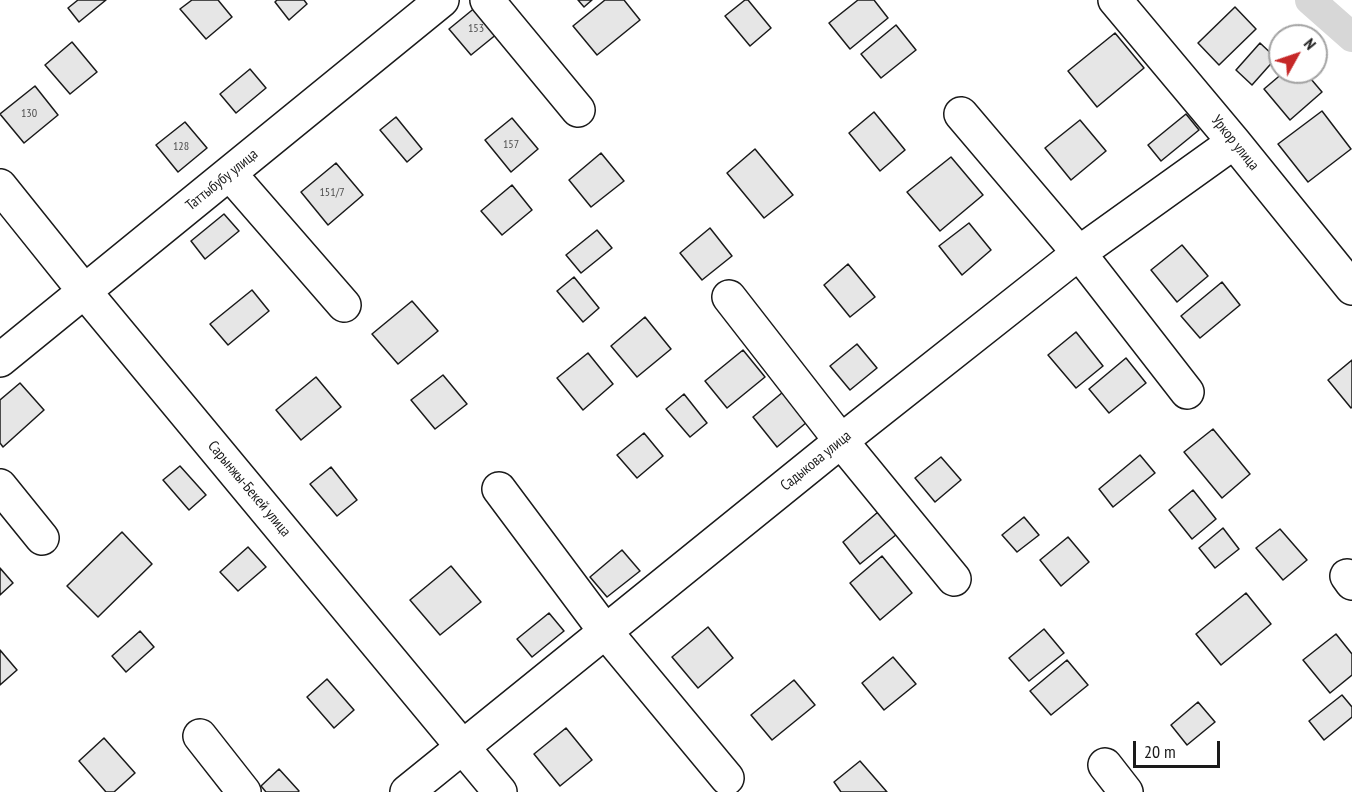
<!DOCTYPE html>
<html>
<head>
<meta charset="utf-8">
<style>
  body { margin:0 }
  #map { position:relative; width:1352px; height:792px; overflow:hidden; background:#fff; font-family:"PT Sans Narrow",sans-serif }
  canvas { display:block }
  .north { position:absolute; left:1268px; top:24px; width:60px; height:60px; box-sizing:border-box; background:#fff; border:2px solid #a3a3a3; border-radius:50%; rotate:50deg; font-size:16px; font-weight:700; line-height:24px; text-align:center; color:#1a1a1a }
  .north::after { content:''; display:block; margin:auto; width:21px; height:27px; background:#c62828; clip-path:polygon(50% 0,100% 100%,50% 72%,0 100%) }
  .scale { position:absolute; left:1133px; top:741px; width:87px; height:27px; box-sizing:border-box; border:3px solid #1a1a1a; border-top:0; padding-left:8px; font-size:18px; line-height:21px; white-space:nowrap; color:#1a1a1a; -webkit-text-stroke:4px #fff; paint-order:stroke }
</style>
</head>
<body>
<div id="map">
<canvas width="1352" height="792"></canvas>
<div class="north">N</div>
<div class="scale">20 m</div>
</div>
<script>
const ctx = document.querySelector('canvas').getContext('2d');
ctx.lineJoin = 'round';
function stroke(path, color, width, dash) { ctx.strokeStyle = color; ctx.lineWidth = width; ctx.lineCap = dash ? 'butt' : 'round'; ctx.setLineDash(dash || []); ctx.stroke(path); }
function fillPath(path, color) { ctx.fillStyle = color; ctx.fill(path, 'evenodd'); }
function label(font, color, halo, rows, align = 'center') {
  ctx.font = font + ' "PT Sans Narrow",sans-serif'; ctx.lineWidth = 4.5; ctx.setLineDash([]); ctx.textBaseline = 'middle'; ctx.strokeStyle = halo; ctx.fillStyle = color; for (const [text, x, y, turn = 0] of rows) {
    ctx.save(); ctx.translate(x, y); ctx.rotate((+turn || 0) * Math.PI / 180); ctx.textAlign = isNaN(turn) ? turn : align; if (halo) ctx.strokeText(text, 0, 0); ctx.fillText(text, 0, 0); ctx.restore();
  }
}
stroke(new Path2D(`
  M1310,0L1352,37`), '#d7d7d7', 30);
const building = new Path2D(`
  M78,0H106L79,22L68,8Z
  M192,0H218L232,17L206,39L180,9Z
  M277,0H304L307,4L289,20L275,2Z
  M578,0H592L584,7Z
  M605,0H624L640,20L597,55L573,26Z
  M745,0H748L771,28L750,46L725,16Z
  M858,0H874L888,18L850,49L829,23Z
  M482,2L503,29L471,55L449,29Z
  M1235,7L1256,29L1219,65L1198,43Z
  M896,25L916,50L881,78L861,54Z
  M1115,33L1144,68L1097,107L1068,71Z
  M72,42L97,72L70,94L45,65Z
  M1260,43L1276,58L1252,85L1236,70Z
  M250,69L266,88L236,113L220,94Z
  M1284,72H1305L1322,92L1290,120L1264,89Z
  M35,86L58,115L24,143L0,114Z
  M1322,111L1351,149L1308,182L1278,144Z
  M874,112L905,150L880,171L849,133Z
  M1186,114L1199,130L1161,161L1148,145Z
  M396,117L422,149L407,162L380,130Z
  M512,118L538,149L511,172L485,140Z
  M1080,120L1106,151L1071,180L1045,148Z
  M185,122L207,148L178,172L156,145Z
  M755,149L793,195L764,218L727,173Z
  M601,153L624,181L591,207L569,180Z
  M951,157L983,195L940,231L907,192Z
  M336,163L363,195L328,225L301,192Z
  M512,185L532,210L502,235L481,211Z
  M224,214L239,231L205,259L191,241Z
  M969,223L991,250L962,275L939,246Z
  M710,228L732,256L702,280L680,253Z
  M597,230L612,248L581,273L566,255Z
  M1182,245L1208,276L1177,302L1151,270Z
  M848,264L875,297L850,317L824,285Z
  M574,277L599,308L583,322L557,291Z
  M1222,282L1240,305L1200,338L1181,316Z
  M252,290L269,311L228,345L210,324Z
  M412,301L438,331L398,364L372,334Z
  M645,317L671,349L637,377L611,346Z
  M1076,332L1103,366L1076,388L1048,355Z
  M857,344L877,368L850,390L830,366Z
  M743,350L765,377L727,408L705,381Z
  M588,353L613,384L583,410L557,378Z
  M1126,358L1146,383L1109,413L1089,389Z
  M1352,360V407L1351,408L1328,380Z
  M443,375L467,404L435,429L411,400Z
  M316,377L341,407L301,440L276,410Z
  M795,382L819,412L777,447L753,417Z
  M20,383L44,410L3,447L0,443V400Z
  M684,394L707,423L690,437L666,409Z
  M1213,429L1250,474L1222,498L1184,452Z
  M644,433L663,456L637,478L617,455Z
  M1140,455L1155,473L1113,507L1099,489Z
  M941,457L961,480L935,502L915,478Z
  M180,466L206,495L189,510L163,480Z
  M331,467L357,500L337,516L310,484Z
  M1193,490L1216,519L1192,539L1169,510Z
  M878,512L897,534L860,564L843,542Z
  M1024,517L1039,535L1017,552L1002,535Z
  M1223,528L1239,549L1215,568L1199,548Z
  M1280,529L1307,560L1283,580L1256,548Z
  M122,532L152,564L98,617L67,586Z
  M1068,537L1089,562L1061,586L1040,560Z
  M248,547L266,567L238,591L220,572Z
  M622,550L640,571L607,597L590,577Z
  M882,556L912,593L880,620L850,583Z
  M451,566L481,602L440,635L410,600Z
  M0,568L13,583L0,595Z
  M1246,593L1271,624L1221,665L1196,634Z
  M549,613L564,631L532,657L517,639Z
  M708,627L733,658L698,688L672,657Z
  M1044,629L1064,653L1029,681L1009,658Z
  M140,631L154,647L126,672L112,656Z
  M1336,634L1352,654V675L1330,693L1303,660Z
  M0,650L17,670L0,685Z
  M893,657L916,684L884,710L862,683Z
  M1067,660L1088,685L1051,715L1030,691Z
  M327,679L354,710L334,728L307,697Z
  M794,680L815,705L772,740L751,715Z
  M1342,695L1352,707V717L1324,740L1309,721Z
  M1198,702L1215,722L1187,745L1171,725Z
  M566,728L592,760L560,786L534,754Z
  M104,738L135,773L114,792H106L79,761Z
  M860,761L887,792H841L834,782Z
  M279,769L299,791L298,792H266L261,786Z`);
fillPath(building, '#e6e6e6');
stroke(building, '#1a1a1a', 1.5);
const minor = new Path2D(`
  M487,0L578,110
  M1115,0L1234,142L1352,288
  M961,114L1079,253L1187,392
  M230,174L344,305
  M0,186L85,292L500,792
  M729,297L841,441L954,579
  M0,360L442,0
  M0,486L42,538
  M499,489L605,631L727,778
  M1347,576L1352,583
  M200,736L244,792
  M1105,765L1126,792
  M407,792L841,441L1079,253L1234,142`);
stroke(minor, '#1a1a1a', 36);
stroke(minor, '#fff', 33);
label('12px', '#4d4d4d', null, [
  ["153",476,29],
  ["130",29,114],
  ["157",511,145],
  ["128",181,147],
  ["151/7",332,193]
]);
label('15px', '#1a1a1a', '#fff', [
  ["Уркор улица",1235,143,51],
  ["Таттыбубу улица",222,180,-39],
  ["Садыкова улица",816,461,-39],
  ["Сарынжы-Бекей улица",249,489,50]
]);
</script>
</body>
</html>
